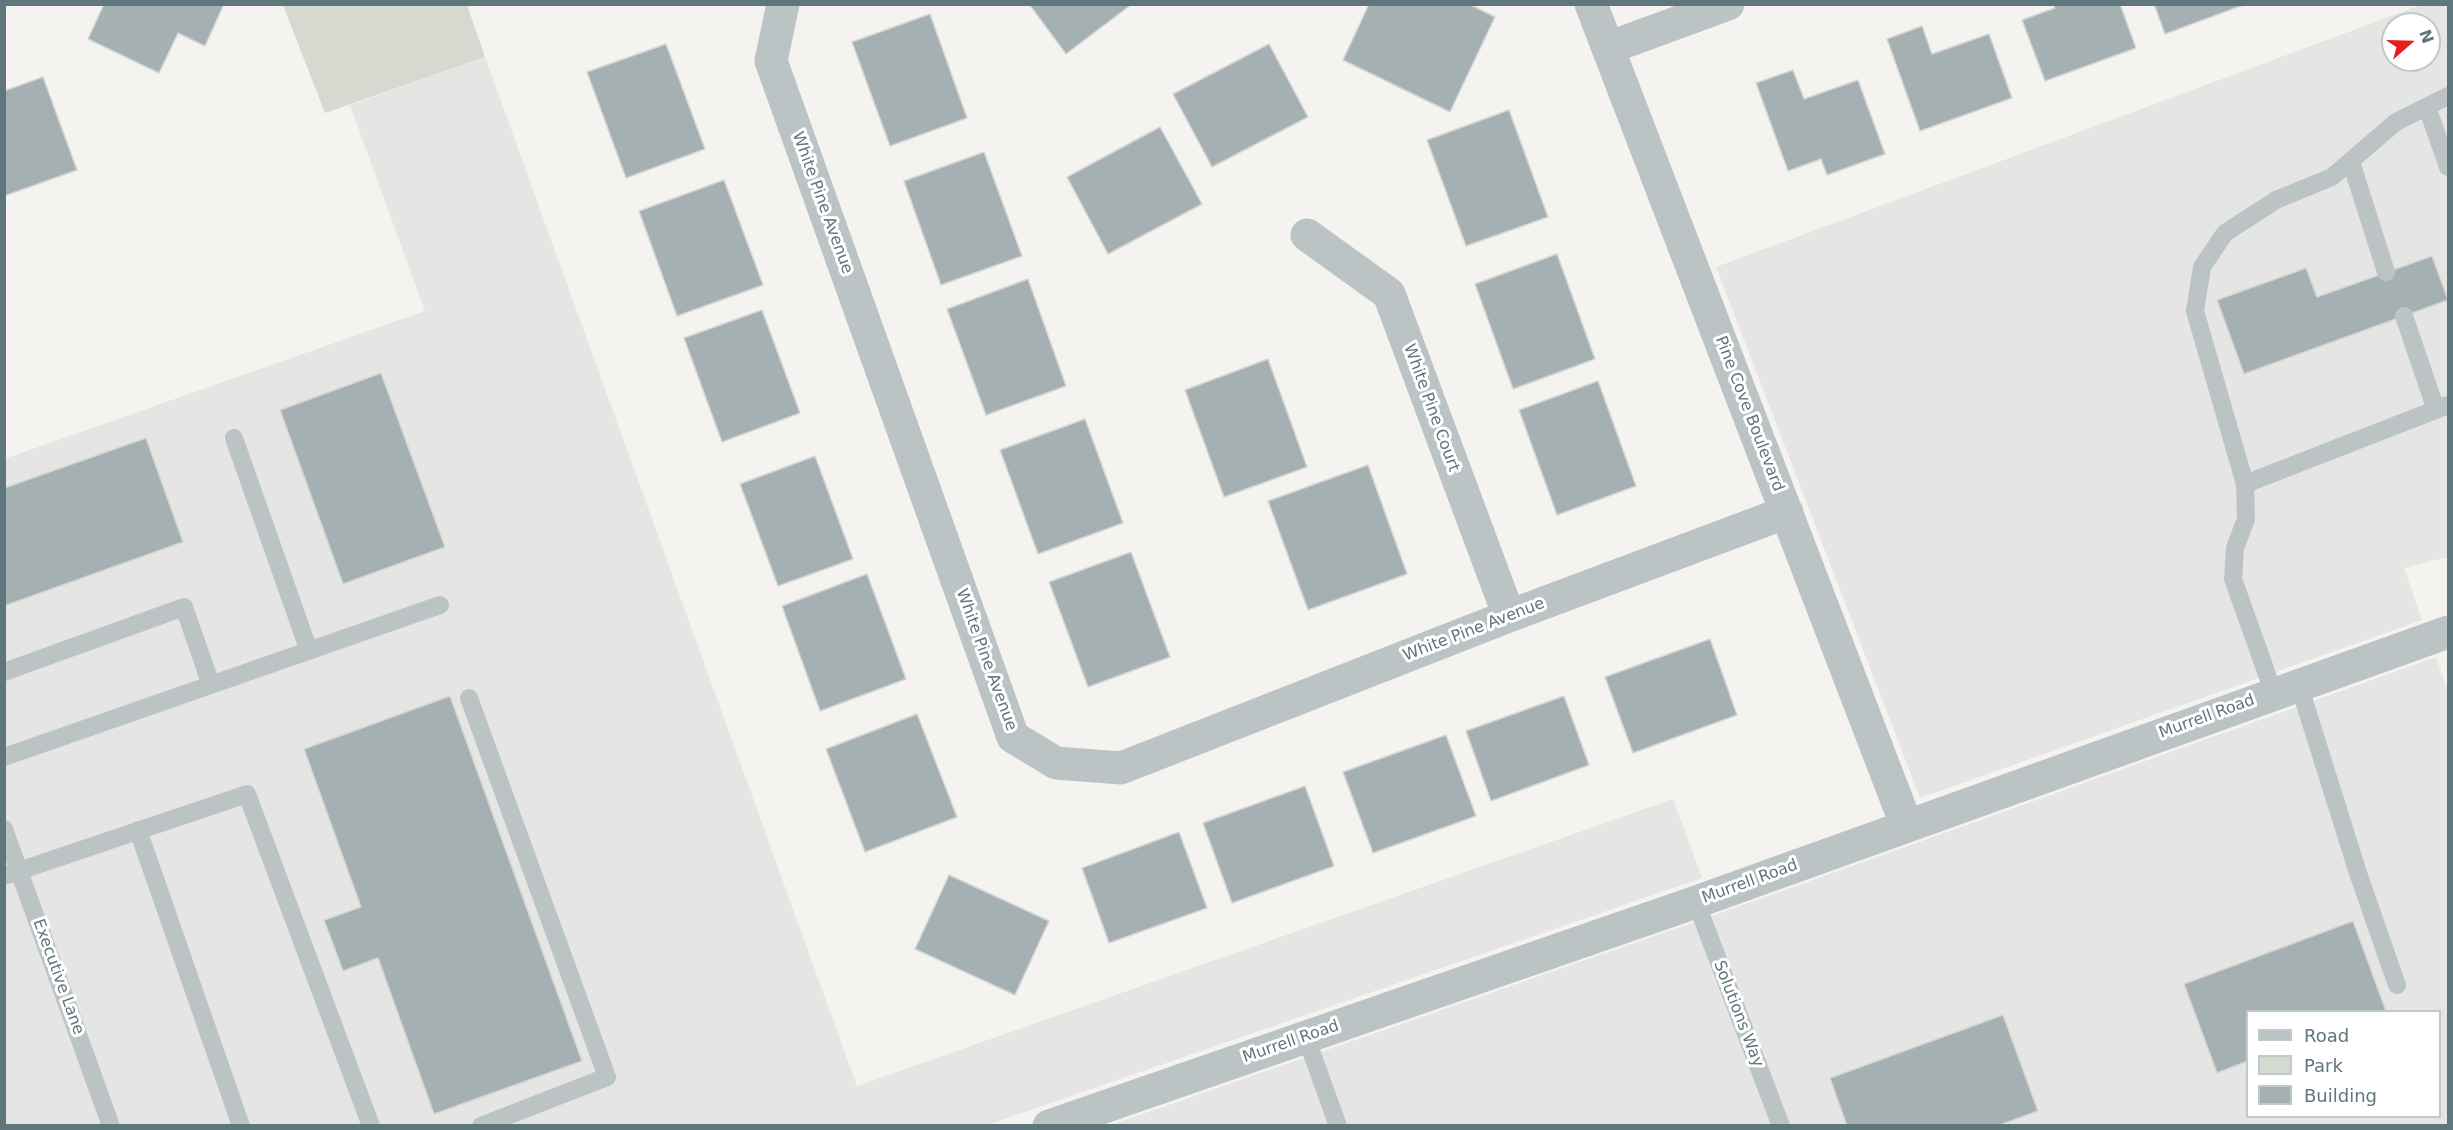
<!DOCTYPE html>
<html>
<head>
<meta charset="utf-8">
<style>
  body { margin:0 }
  #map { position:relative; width:2453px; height:1130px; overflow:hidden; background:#f4f3f0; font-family:"DejaVu Sans",sans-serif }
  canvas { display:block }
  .frame { position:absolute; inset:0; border:6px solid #5e767c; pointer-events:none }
  .legend { position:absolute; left:2246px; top:1010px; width:195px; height:108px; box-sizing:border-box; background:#fff; border:2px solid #bfc8cb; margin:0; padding:8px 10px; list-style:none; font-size:18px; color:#5e767c }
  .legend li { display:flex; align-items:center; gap:12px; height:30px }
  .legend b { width:30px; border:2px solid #bfc8cb }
  .north { position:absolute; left:2381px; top:12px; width:60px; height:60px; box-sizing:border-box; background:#fff; border:2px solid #bfc8cb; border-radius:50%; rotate:70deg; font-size:16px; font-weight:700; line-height:24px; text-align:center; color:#5e767c }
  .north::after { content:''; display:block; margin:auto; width:21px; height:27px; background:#e81e1c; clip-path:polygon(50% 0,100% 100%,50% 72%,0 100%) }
</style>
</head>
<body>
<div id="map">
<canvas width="2453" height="1130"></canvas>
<div class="frame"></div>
<ul class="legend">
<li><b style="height:8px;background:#bcc3c5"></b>Road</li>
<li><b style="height:16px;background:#d5d9cf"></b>Park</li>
<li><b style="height:16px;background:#a4b0b2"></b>Building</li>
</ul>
<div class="north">N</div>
</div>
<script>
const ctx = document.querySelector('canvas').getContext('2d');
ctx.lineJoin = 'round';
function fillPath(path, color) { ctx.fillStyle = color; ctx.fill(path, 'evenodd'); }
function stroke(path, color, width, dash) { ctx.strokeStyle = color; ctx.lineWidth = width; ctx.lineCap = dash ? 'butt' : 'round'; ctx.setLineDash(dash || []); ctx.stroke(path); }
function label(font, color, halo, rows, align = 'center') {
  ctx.font = font + ' "DejaVu Sans",sans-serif'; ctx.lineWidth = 6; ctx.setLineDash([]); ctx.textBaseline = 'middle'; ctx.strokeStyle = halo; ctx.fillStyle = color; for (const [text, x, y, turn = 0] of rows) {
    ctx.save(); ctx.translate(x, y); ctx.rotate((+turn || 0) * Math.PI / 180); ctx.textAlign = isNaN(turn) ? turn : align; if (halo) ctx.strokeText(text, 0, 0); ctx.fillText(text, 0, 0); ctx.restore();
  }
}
fillPath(new Path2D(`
  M2421,5H2448V557L2404,568L2422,620L1920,798L1716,267ZM2393,24H2429V60H2393Z
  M485,57L857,1086L1673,799L1702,878L987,1125H5L4,459L425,311L350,105Z
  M2436,657L2448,691V1125L1108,1126L1715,915ZM2248,1012H2440V1116H2248Z`), '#e5e5e4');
fillPath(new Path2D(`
  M283,5H467L485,57L325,113Z`), '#d5d9cf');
const building = new Path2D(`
  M104,4H224L205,46L178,33L159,73L88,39Z
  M1029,4H1132L1066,54Z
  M1369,4H1469L1495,17L1450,112L1343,60Z
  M2053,4H2120L2136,48L2045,81L2022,20L2055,8Z
  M2154,4H2246L2165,34Z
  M930,14L967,118L890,146L852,42Z
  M1922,26L1932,54L1989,34L2012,98L1920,131L1887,39Z
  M666,44L705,149L626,178L587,72Z
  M1269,44L1308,117L1212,167L1173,94Z
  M1793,70L1804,99L1858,80L1885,154L1827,175L1821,159L1788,171L1756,83Z
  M43,77L77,170L4,196V91Z
  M1509,110L1548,217L1466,246L1427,140Z
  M1160,127L1202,204L1108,254L1067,177Z
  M984,152L1022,256L941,285L904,181Z
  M724,180L763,285L677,316L639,211Z
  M1557,254L1595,359L1513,389L1475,284Z
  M2432,256L2448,300L2244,374L2217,300L2306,268L2317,297Z
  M1028,279L1066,386L986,415L947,309Z
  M762,310L800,413L722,442L684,338Z
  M1268,359L1307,467L1224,497L1185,390Z
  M381,373L445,547L343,584L280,410Z
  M1598,381L1636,486L1557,515L1519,410Z
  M1085,419L1123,523L1038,554L1000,450Z
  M146,438L183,542L4,606V488Z
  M815,456L853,559L778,586L740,484Z
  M1368,465L1407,574L1308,610L1268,501Z
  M1131,552L1170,657L1088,687L1049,582Z
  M867,574L906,679L820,711L782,606Z
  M1710,639L1737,715L1633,753L1605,677Z
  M450,696L582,1061L434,1114L378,958L343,971L324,920L361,907L304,749Z
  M1564,696L1589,765L1491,801L1466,731Z
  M917,714L957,817L865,852L826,749Z
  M1446,735L1476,816L1373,853L1343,772Z
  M1305,786L1334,866L1232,903L1203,823Z
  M1179,832L1207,908L1109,943L1082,868Z
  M949,875L1049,921L1015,995L915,949Z
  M2353,921L2386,1011L2248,1012V1061L2217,1073L2184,984Z
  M2003,1015L2038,1111L1997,1126H1847L1830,1078Z`);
fillPath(building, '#a4b0b2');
stroke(building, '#d5d5d3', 1.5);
stroke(new Path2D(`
  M2427,107L2448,167
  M2351,162L2386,272
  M2404,316L2436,410
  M234,438L309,651
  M2245,484L2448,405
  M4,672L184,607L211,685
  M2299,685L2358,873L2397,985
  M2274,694L2233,579L2235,548L2246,519L2245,484L2195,311L2202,267L2225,233L2276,200L2332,177L2396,122L2448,96
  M469,698L607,1077L481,1126
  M4,757L440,605
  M4,829L111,1126
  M138,830L241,1126
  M4,876L247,794L371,1126
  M1696,902L1781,1126
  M1306,1037L1338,1126`), '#bcc3c5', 18);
stroke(new Path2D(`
  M783,4L771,61L1013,737L1056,763L1121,768L1509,616L1787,512
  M1591,4L1906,824
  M1608,48L1728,4
  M1307,235L1389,294L1509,616`), '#bcc3c5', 33);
stroke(new Path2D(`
  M1049,1126L1696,902L2448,632`), '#bcc3c5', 33);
label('16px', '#5e767c', '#fff', [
  ["White Pine Avenue",822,203,70],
  ["White Pine Court",1431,408,70],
  ["Pine Cove Boulevard",1749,414,69],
  ["White Pine Avenue",1474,630,-21],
  ["White Pine Avenue",986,660,70],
  ["Murrell Road",2207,717,-20],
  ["Murrell Road",1750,882,-20],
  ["Executive Lane",58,977,70],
  ["Solutions Way",1738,1014,69],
  ["Murrell Road",1291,1042,-19]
]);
</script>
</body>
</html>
